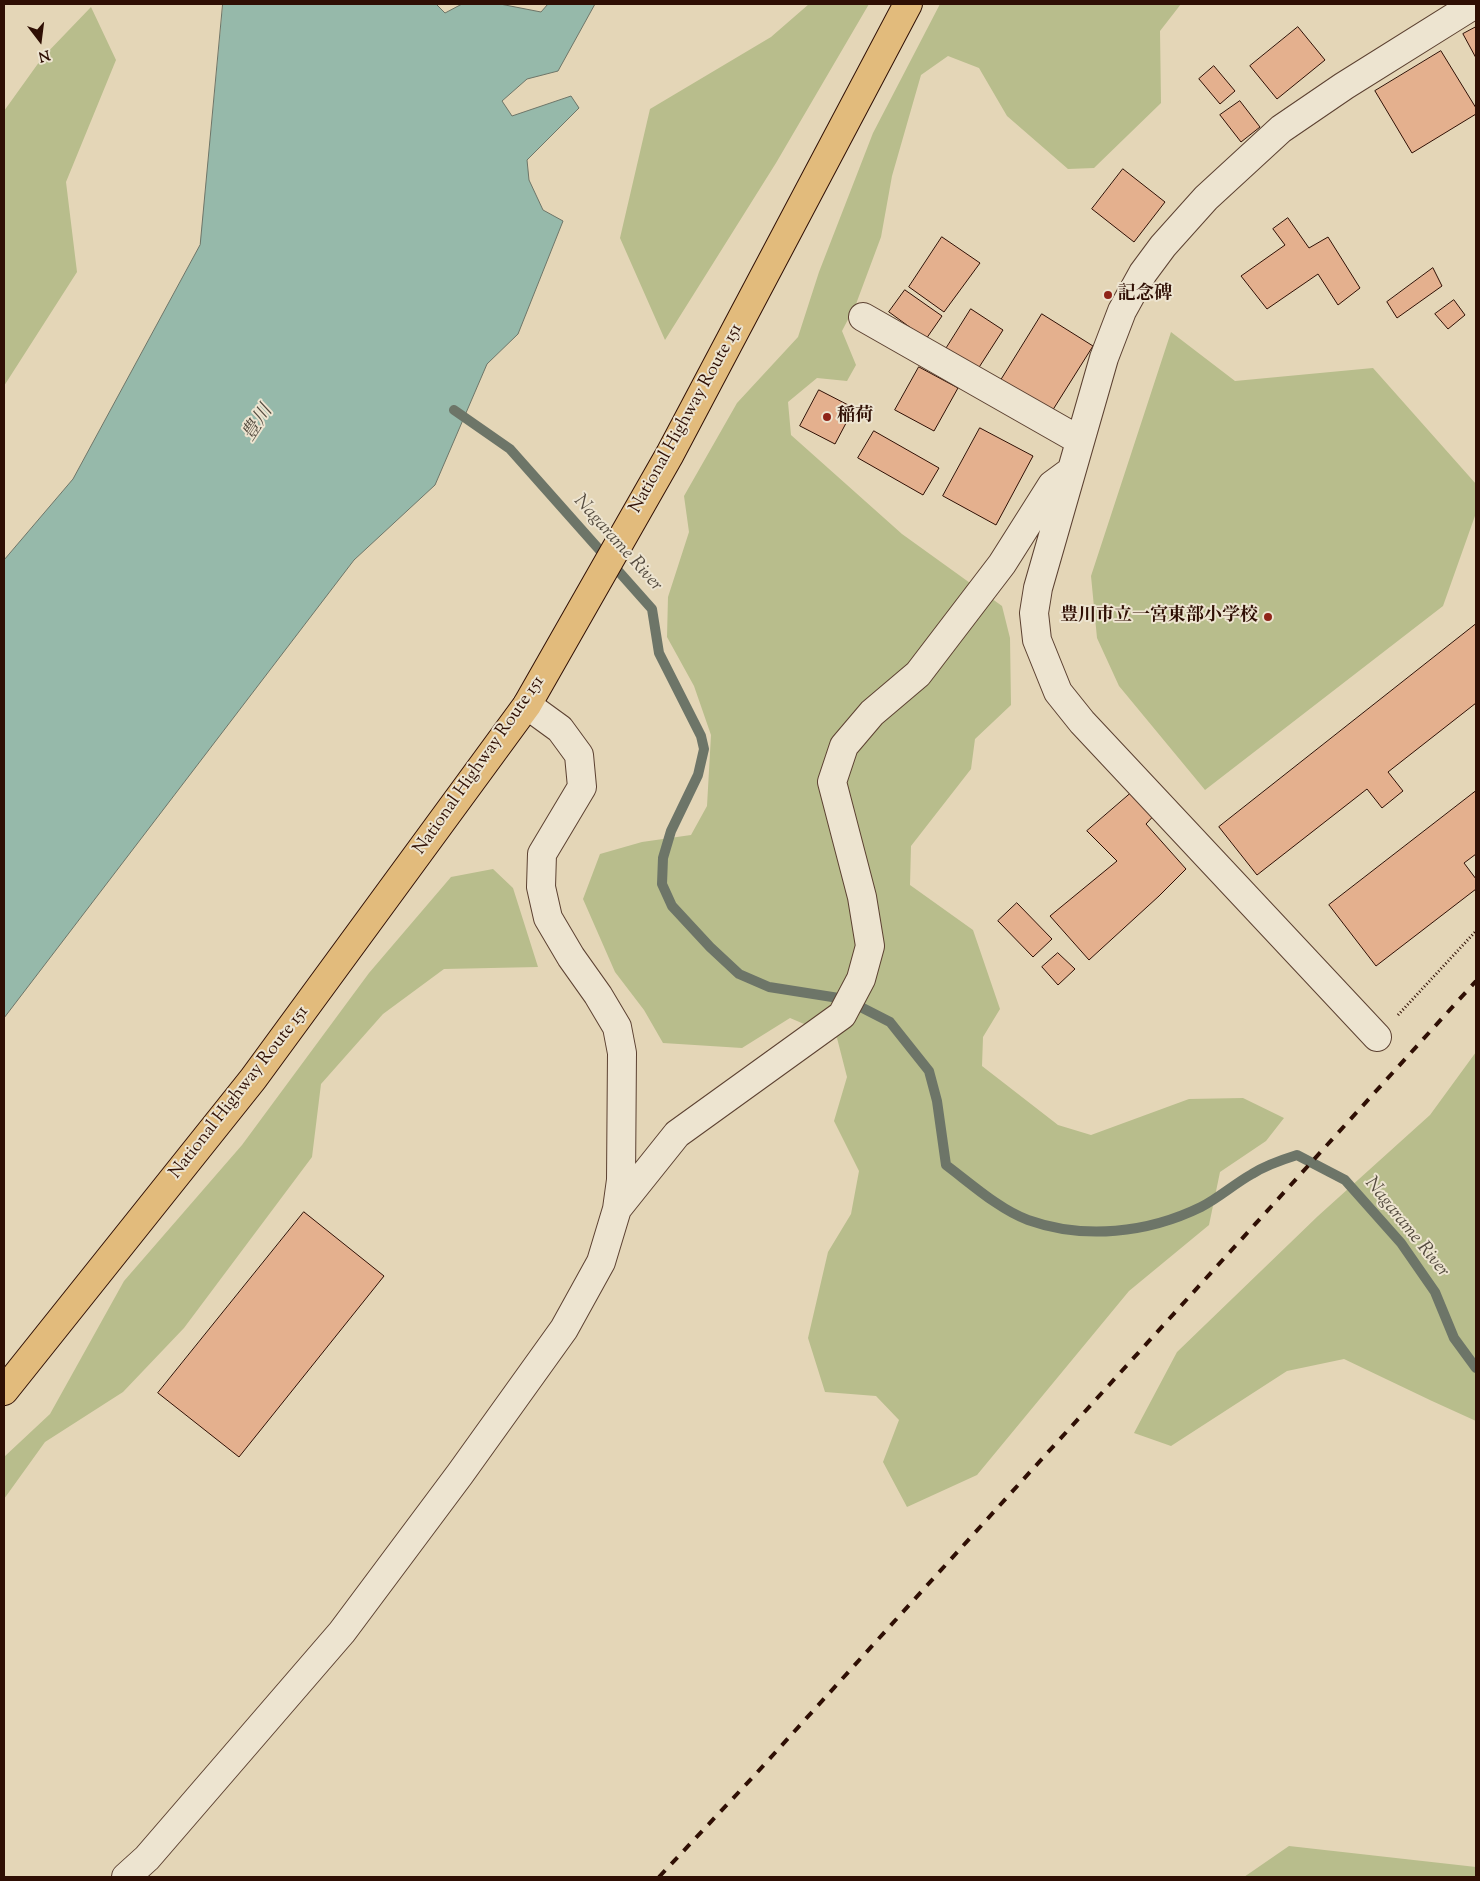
<!DOCTYPE html>
<html>
<head>
<meta charset="utf-8">
<style>
  body { margin:0 }
  #map { position:relative; width:1480px; height:1881px; overflow:hidden; background:#e4d6b7; font-family:"Sorts Mill Goudy",serif }
  canvas { display:block }
  .frame { position:absolute; inset:0; border:5px solid #2f0f04; pointer-events:none }
  .north { position:absolute; left:15px; top:15px; width:50px; height:50px; -webkit-text-stroke:4px #ede4d0; paint-order:stroke; rotate:165deg; font-size:14px; font-weight:700; line-height:20px; text-align:center; color:#2f0f04 }
  .north::after { content:''; display:block; margin:auto; width:18px; height:22px; background:#2f0f04; clip-path:polygon(50% 0,100% 100%,50% 72%,0 100%) }
</style>
</head>
<body>
<div id="map">
<canvas width="1480" height="1881"></canvas>
<div class="frame"></div>
<div class="north">N</div>
</div>
<script>
const ctx = document.querySelector('canvas').getContext('2d');
ctx.lineJoin = 'round';
function fillPath(path, color) { ctx.fillStyle = color; ctx.fill(path, 'evenodd'); }
function stroke(path, color, width, dash) { ctx.strokeStyle = color; ctx.lineWidth = width; ctx.lineCap = dash ? 'butt' : 'round'; ctx.setLineDash(dash || []); ctx.stroke(path); }
function label(font, color, halo, rows, align = 'center') {
  ctx.font = font + ' "Sorts Mill Goudy","Noto Serif JP",serif'; ctx.lineWidth = 4; ctx.setLineDash([]); ctx.textBaseline = 'middle'; ctx.strokeStyle = halo; ctx.fillStyle = color; for (const [text, x, y, turn = 0] of rows) {
    ctx.save(); ctx.translate(x, y); ctx.rotate((+turn || 0) * Math.PI / 180); ctx.textAlign = isNaN(turn) ? turn : align; if (halo) ctx.strokeText(text, 0, 0); ctx.fillText(text, 0, 0); ctx.restore();
  }
}
fillPath(new Path2D(`
  M809,4H869L776,163L665,340L620,238L650,109L771,37Z
  M940,4H1181L1160,31L1161,103L1094,168L1068,169L1007,116L979,68L948,56L921,75L892,176L881,237L856,304L842,331L856,365L847,381L817,378L788,402L791,435L902,534L1002,606L1010,638L1011,705L975,739L971,769L911,846L910,885L973,930L1000,1009L983,1037L982,1066L1058,1125L1091,1135L1189,1099L1243,1098L1284,1118L1266,1141L1220,1172L1209,1225L1129,1291L977,1475L907,1507L883,1462L899,1420L876,1396L825,1392L808,1338L828,1252L851,1214L859,1171L834,1121L847,1077L837,1038L790,1018L742,1048L663,1043L644,1010L615,972L583,899L600,854L642,842L691,835L707,806L711,735L694,686L667,637L668,597L689,532L684,496L737,403L798,337L819,272L873,133Z
  M91,7L116,60L66,182L77,272L4,386V111L42,58Z
  M1171,332L1235,381L1373,368L1476,484V513L1443,606L1205,790L1119,686L1097,638L1091,576Z
  M493,869L513,888L538,967L444,969L383,1014L321,1084L312,1157L184,1328L123,1392L45,1442L4,1499V1457L50,1414L124,1281L242,1145L369,973L451,877Z
  M1476,1052V1421L1432,1401L1344,1359L1287,1371L1171,1446L1134,1433L1177,1352L1318,1216L1430,1115Z
  M1289,1846L1476,1867V1877H1244Z`), '#b8bd8c');
const water = new Path2D(`
  M223,4H436L445,13L462,4H500L541,12L548,4H595L558,71L527,79L502,101L512,116L571,96L579,108L527,160L529,180L543,210L563,221L518,334L487,364L435,485L354,560L4,1018V560L73,479L200,245Z`);
fillPath(water, '#96b9aa');
stroke(water, '#6d7568', 1);
stroke(new Path2D(`
  M454,410L510,449L652,609L659,653L701,736L704,749L698,775L671,831L663,858L662,884L672,906L710,947L739,974L769,987L845,999L890,1022L929,1071L937,1101L946,1165C970,1183 1000,1210 1028,1220C1084,1240 1148,1233 1201,1207C1219,1198 1234,1184 1252,1174C1266,1165 1281,1160 1297,1155L1345,1180L1401,1243L1435,1292L1454,1338L1476,1368`), '#6d7568', 10);
const building = new Path2D(`
  M1298,27L1325,60L1277,99L1250,66Z
  M1476,27V58L1463,34Z
  M1441,51L1476,108V114L1412,153L1375,91Z
  M1214,66L1235,91L1220,104L1199,79Z
  M1240,101L1260,127L1241,142L1220,115Z
  M1123,169L1165,202L1134,242L1092,209Z
  M1288,218L1309,248L1328,237L1360,288L1338,305L1318,274L1267,309L1241,276L1285,245L1273,229Z
  M942,237L980,263L944,312L909,287Z
  M1433,268L1442,286L1397,318L1387,302Z
  M905,290L942,316L926,339L889,312Z
  M1454,300L1465,315L1448,329L1435,314Z
  M971,309L1003,330L976,372L944,352Z
  M1042,314L1093,346L1049,416L998,385Z
  M919,367L958,388L934,431L895,410Z
  M819,390L854,408L835,444L800,426Z
  M980,428L1033,456L996,525L943,496Z
  M874,431L939,468L923,495L858,458Z
  M1476,624V703L1388,772L1403,791L1382,808L1367,789L1257,875L1219,827Z
  M1138,787L1159,810L1146,824L1186,869L1158,897L1159,896L1089,960L1050,916L1117,861L1087,831Z
  M1476,791V854L1464,863L1476,879V889L1376,966L1329,905Z
  M1017,903L1052,939L1033,957L998,921Z
  M1058,953L1075,969L1058,985L1042,967Z
  M304,1212L384,1276L239,1457L158,1393Z`);
fillPath(building, '#e4b08e');
stroke(building, '#2f0f04', 1);
const minor = new Path2D(`
  M863,317L1079,440
  M1377,1037L1082,722L1058,692L1037,640L1034,613L1038,588L1104,358L1122,311L1143,273L1163,246L1206,198L1281,129L1344,86L1475,4
  M617,1209L677,1134L842,1015L861,979L870,946L862,897L832,782L844,746L872,713L918,674L1002,564L1052,485L1071,471
  M126,1877L147,1858L342,1632L460,1474L564,1329L601,1262L617,1209L621,1180L622,1053L617,1027L598,995L571,957L548,918L541,887L542,854L582,787L579,755L560,729L527,705`);
const highway = new Path2D(`
  M4,1391L253,1079L527,705L670,454L908,4`);
stroke(minor, '#5c4131', 30);
stroke(highway, '#2f0f04', 30);
stroke(new Path2D(`
  M1398,1015L1476,931`), '#2f0f04', 3, [1, 2.5]);
stroke(minor, '#ede4d0', 28);
stroke(highway, '#e2bb7c', 28);
stroke(new Path2D(`
  M659,1877L753,1777L1476,981`), '#2f0f04', 4, [9, 9]);
for (const [x, y, r, color] of [
  [1108,295,5,"#8f2418"],
  [827,417,5,"#8f2418"],
  [1268,617,5,"#8f2418"]
]) { const dot = new Path2D(); dot.arc(x, y, r, 0, 2 * Math.PI); ctx.fillStyle = color; ctx.fill(dot); stroke(dot, '#ede4d0', 2); }
label('bold 18px', '#2f0f04', '#ede4d0', [
  ["記念碑",1118,295],
  ["稲荷",837,417],
  ["豊川市立一宮東部小学校",1258,617,"right"]
], 'left');
label('18px', '#2f0f04', '#ede4d0', [
  ["National Highway Route 151",687,419,-61],
  ["National Highway Route 151",480,766,-55],
  ["National Highway Route 151",240,1093,-52]
]);
label('italic 19px', '#534a3e', '#ede4d0', [
  ["豊川",259,424,-57],
  ["Nagarame River",617,544,48],
  ["Nagarame River",1406,1228,51]
]);
</script>
</body>
</html>
